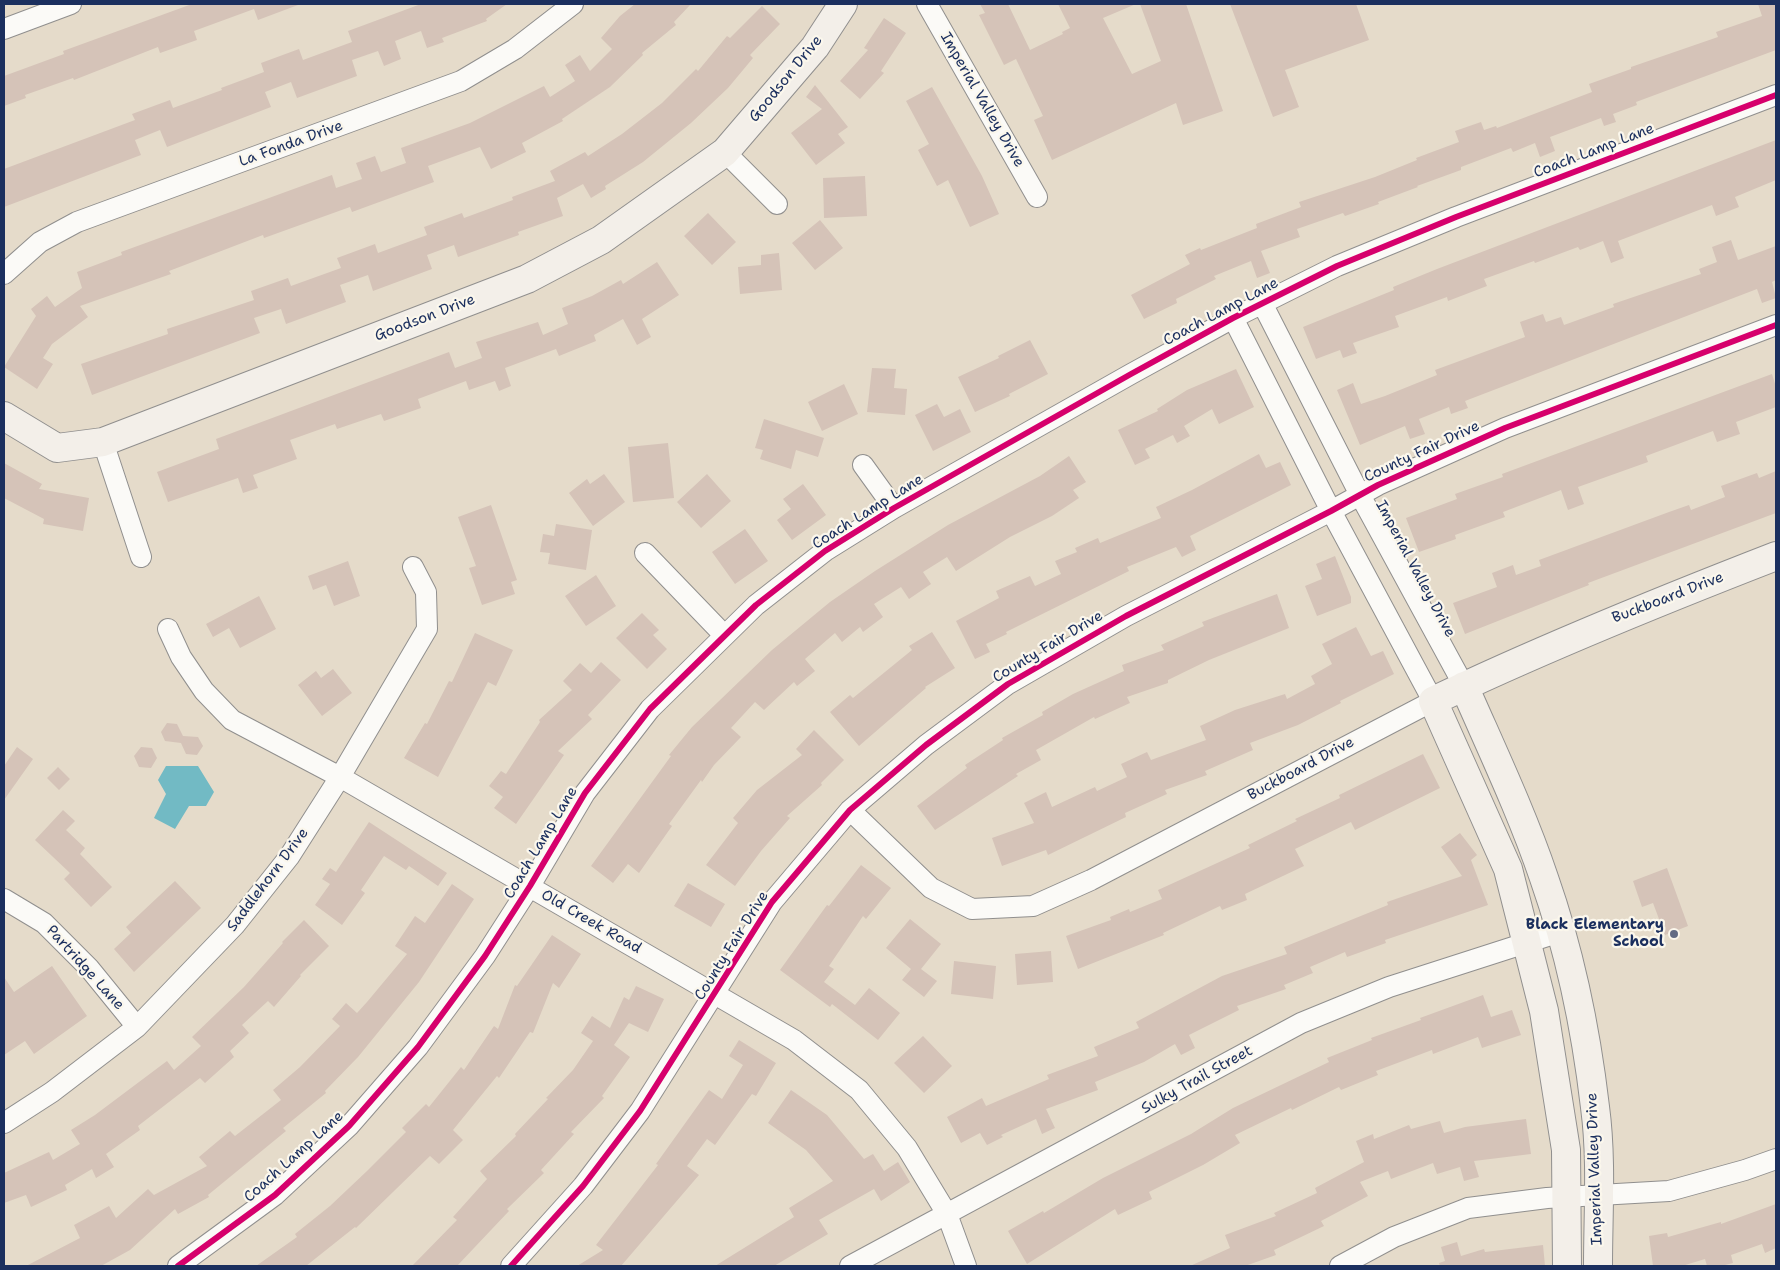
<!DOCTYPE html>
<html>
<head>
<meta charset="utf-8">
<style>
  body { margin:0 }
  #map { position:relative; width:1780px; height:1270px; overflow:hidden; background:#e5dbca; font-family:"Shantell Sans",sans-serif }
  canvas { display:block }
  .frame { position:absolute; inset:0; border:5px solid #1b2f5e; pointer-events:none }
</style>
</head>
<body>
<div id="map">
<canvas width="1780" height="1270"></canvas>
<div class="frame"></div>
</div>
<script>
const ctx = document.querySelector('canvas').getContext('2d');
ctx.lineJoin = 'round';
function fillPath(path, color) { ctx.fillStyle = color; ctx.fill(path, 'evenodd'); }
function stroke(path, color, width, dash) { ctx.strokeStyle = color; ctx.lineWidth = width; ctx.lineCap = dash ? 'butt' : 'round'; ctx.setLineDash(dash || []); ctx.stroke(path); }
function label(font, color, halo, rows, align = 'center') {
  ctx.font = font + ' "Shantell Sans",sans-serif'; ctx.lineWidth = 4.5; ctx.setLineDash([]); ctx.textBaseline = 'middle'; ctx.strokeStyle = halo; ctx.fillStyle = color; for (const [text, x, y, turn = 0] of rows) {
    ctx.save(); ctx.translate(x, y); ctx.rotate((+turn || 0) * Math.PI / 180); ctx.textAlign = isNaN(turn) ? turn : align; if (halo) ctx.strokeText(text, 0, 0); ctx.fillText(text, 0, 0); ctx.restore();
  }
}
fillPath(new Path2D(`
  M166,766H198L214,792L206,806H189L175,829L154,818L166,794L158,780Z`), '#72bac4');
fillPath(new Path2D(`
  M192,4L298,5L258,20L254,9L194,31L197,40L160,53L158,47L74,80L73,78L25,95L26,98L4,106V76L64,54L63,51Z
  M421,4H507L486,19L487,21L442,38L444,42L427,48L421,31L395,41L401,59L384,66L378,51L352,60L357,76L297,98L291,82L265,92L271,107L167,147L160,130L135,140L141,155L4,207V169L135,120L132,114L170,100L173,108L222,90L221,88L264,72L261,63L299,49L303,60L352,42L348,31Z
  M635,4H691L674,22L676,25L642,53L643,55L610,87L562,119L563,121L522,143L526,152L491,169L480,147L428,166L434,182L352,212L350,207L264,238L263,235L169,271L171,274L80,306L88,317L52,344L43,358L53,364L37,389L4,367L36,316L31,309L47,296L55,307L82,288L77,272L122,255L121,252L332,175L336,188L362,179L356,163L375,156L381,172L406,163L401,148L470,123L544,86L550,97L575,81L565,65L580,55L590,71L612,49L601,38L620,16Z
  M980,4H1008L1030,50L1063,34L1062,32L1070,28L1058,4H1136L1103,18L1132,74L1161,61L1140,4H1186L1223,111L1183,125L1176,103L1052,160L1034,120L1043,116L1016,59L1004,65L979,15L985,13Z
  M1230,4H1356L1369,40L1285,70L1299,107L1273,117Z
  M1758,4H1776V50L1636,102L1637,105L1613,114L1616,122L1604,126L1601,118L1550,137L1555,151L1540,157L1535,143L1513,152L1511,148L1461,167V170L1417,186L1418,187L1378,202L1379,204L1345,216L1343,213L1297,229L1300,237L1261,251L1270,273L1257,278L1251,261L1214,276L1216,279L1176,299L1177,303L1144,319L1131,295L1190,264L1185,255L1200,248L1201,250L1257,228L1256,224L1301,207L1299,202L1375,177L1417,160L1416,158L1459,142L1455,131L1481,122L1484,130L1496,126L1497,128L1592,92L1589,84L1631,69V67L1718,37L1716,32L1762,16Z
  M762,6L780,24L750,55L753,58L728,88L691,123L643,162L605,186L606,189L591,198L583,184L557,198L563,216L518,232L519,235L458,257L454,245L427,255L432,269L373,291L368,275L340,285L346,302L286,324L281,309L254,318L260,333L92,395L81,364L168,334L167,329L254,300L251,291L288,278L291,286L341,268L337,258L375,244L378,253L427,235L424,227L462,213L464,218L513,200L512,197L555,181L550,171L585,152L588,156L622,134L662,103L696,69L698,71L727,36L730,38Z
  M884,18L906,33L881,71L884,73L860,99L840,81L868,50L864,48Z
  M815,85L848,127L838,134L845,143L816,165L791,133L822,109L806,97Z
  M932,87L982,176L999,214L970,227L948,180L937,186L918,150L929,144L906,101Z
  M1776,140V180L1735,197L1739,207L1716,216L1712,205L1618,241L1624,258L1611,263L1603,241L1580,250L1578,247L1535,263L1534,261L1484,279L1487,286L1448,301L1447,297L1395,316L1399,327L1353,343L1357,353L1343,358L1340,350L1316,359L1303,327L1394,290L1393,287L1437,269Z
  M865,176L867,216L824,218L823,178Z
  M708,213L736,242L712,265L684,236Z
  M820,220L843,248L815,270L792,243Z
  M1731,240L1738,260L1776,246V280L1772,282L1776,298L1762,303L1757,289L1465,401L1468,408L1451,414L1449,407L1419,419L1425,434L1410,439L1405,426L1360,445L1337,390L1353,383L1361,404L1385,396L1437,375L1435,370L1525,337L1520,322L1543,314L1546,322L1561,317L1564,325L1614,307L1613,304L1701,274L1699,269L1717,262L1712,247Z
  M779,253L782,290L740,294L738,267L761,265V255Z
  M657,262L679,295L642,319L651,337L637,345L623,319L594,335L596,341L559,356L556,349L505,368L511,386L499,391L495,381L469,390L466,381L418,399L421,408L384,421L381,414L337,429L335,424L290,440L297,459L253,475L258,488L243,493L238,478L168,502L157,472L219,449L216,439L449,352L455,368L482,358L476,342L538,322L543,335L568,324L562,308L592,296L621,280L623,284Z
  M1030,340L1048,374L1009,394L1010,396L975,412L958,377L999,358L998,356Z
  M872,368L896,369L894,388L907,389L905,415L867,412Z
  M1236,369L1254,407L1219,424L1212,409L1184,426L1190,436L1177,443L1173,435L1145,449L1150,458L1135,465L1118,430L1158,411L1157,409L1187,390Z
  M1772,374L1776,387V407L1736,422L1740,434L1717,442L1713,431L1646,456L1648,462L1578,487L1584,504L1568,510L1561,490L1503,512L1505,517L1455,535L1456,539L1419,552L1406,518L1457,499L1455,494L1503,477L1502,474Z
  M844,384L858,414L822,431L808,402Z
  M937,404L944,417L960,409L971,432L933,451L915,415Z
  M764,419L824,438L818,457L796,450L791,469L760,459L763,450L755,448Z
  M668,443L674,498L633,502L628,447Z
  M1259,454L1266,468L1280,462L1291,485L1190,536L1196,550L1182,557L1176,547L1127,567L1129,571L1006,632L1007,634L986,644L990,652L975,659L956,621L999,598L996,591L1030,576L1035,586L1061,574L1055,561L1077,552L1075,548L1098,538L1100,543L1161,518L1156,507L1192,490Z
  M1069,456L1086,482L1073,490L1079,498L1052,516L1010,537L956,571L947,557L923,572L931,584L909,599L901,587L874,604L883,617L863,632L860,627L842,642L835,633L805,659L815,671L797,686L794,682L764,710L755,702L731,728L741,737L714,765L702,782L701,780L669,824L672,826L639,873L628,864L613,883L591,866L671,756L669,755L692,727L772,650L830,602L875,571L948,525L1040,476Z
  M4,463L42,484L39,489L89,498L83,531L43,524L44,519L4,498Z
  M1776,471V513L1588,583L1589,585L1465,634L1453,603L1497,587L1492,573L1513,565L1516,575L1541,566L1539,560L1669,512L1689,505L1691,510L1725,497L1721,486L1757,473L1759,478Z
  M604,474L625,502L593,526L569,493L587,479L590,484Z
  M707,474L731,501L701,528L677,502Z
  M803,484L826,515L792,540L777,520L791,509L783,499Z
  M491,505L517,580L511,582L515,594L482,605L469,568L476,566L458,517Z
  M556,524L592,530L586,570L548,564L550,553L540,552L543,534L554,536Z
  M745,529L768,561L735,584L712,552Z
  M1335,556L1351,597V603L1317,616L1305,586L1322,579L1316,564Z
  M348,561L360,596L334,606L326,585L313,590L308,576Z
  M596,575L616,606L586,626L565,596Z
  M1277,594L1289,628L1209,660L1168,680V683L1127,697L1130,703L1095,719L1094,717L1036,750L1041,760L1016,774L1018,776L935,830L917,806L967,768L965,765L1003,740L1002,738L1043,715L1042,712L1073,694L1124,671L1122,665L1164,650L1161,645L1204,626L1202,622Z
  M259,596L276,629L240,648L229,628L213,637L206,624Z
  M642,613L659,630L653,635L667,649L647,669L616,638Z
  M1356,627L1371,656L1383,651L1394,674L1340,701L1341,703L1298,725L1250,743L1253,750L1205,771L1207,775L1165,790L1167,794L1125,813L1126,817L1048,855L1046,850L1002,866L992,838L1034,823L1024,803L1046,792L1052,807L1095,787L1097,791L1127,777L1121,764L1147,752L1151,760L1206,740L1200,726L1235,710L1285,694L1287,699L1315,684L1311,676L1332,664L1322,644Z
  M932,632L955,668L925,687L926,688L859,746L830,712L850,695L853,698L912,650L909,646Z
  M475,633L513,650L496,686L488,682L438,777L404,758L425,723L427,724L449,681L452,682Z
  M601,662L621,680L588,715L592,719L558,751L564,755L516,824L494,808L503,797L489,786L501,771L506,774L540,722L539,720L572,690L563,681L580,663L591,673Z
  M333,669L352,693L322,716L298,685L316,671L321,678Z
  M167,723L177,724L183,736L198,737L203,746L197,755L186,754L181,743L165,741L161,732Z
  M814,730L844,760L821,783L822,785L787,816L790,818L761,851L735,886L706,865L738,823L733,818L757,790L802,755L796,749Z
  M17,747L33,759L4,800V766Z
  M141,747L152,748L157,758L151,768L139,767L134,756Z
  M1423,754L1440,788L1355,830L1351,822L1295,849L1304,866L1245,894L1247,900L1222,910L1220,906L1163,933L1164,935L1078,969L1066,936L1111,920L1110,917L1129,909L1130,912L1162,899L1158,890L1250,848L1248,845L1297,821L1295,819L1340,798L1339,795Z
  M58,767L70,779L59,790L47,778Z
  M63,810L75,821L66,830L85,848L80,854L112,887L91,907L64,879L70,873L35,840Z
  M369,822L447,873L438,886L409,866L406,870L384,856L361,890L365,893L342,925L315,905L330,884L322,879L330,868L336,872Z
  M1460,833L1477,855L1471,860L1488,905L1385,940L1386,943L1347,957L1345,952L1310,967L1313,973L1284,985L1286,989L1237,1006L1239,1010L1189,1035L1195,1048L1181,1055L1175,1044L1144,1062L1095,1082L1098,1090L1046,1109L1055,1128L1042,1134L1036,1119L1001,1135L1003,1137L987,1145L980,1133L961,1143L947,1117L982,1098L986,1106L1049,1079L1047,1075L1098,1056L1094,1047L1139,1028L1136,1022L1222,976L1287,954L1284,947L1388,905L1387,902L1462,876L1441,847Z
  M861,865L891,888L866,919L863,916L829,966L834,969L824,982L855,1005L869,988L900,1013L878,1040L832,1004L830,1007L780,970L827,905L829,906Z
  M1667,868L1688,926L1665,935L1653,903L1642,907L1633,881Z
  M175,881L201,908L134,972L114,949L131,933L126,927Z
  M688,883L725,904L711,927L674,906Z
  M452,884L474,899L419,982L358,1057L325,1091L326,1093L283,1128L286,1131L208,1195L209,1197L178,1214L175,1209L130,1250L101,1266H26L80,1238L74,1225L109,1206L116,1218L148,1189L154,1195L207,1166L199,1157L230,1131L235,1136L281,1100L273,1090L300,1067L340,1026L332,1019L346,1003L357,1013L367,1002L407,954L395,946L415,916L425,923Z
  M910,919L941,944L921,969L937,981L924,997L902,980L911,969L886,948Z
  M304,920L329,946L300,975L301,976L274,1007L268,1001L242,1025L249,1033L230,1051L234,1057L205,1083L200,1078L138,1126L140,1130L106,1154L114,1167L96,1178L92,1169L65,1185L67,1190L31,1207L26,1195L4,1203V1173L49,1152L53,1160L80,1144L71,1130L95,1115L167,1061L174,1070L201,1046L192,1037L244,987L283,943L282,942Z
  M552,935L581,954L559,988L553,983L533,1033L530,1032L499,1078L497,1076L453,1130L463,1140L439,1164L430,1156L356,1228L355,1227L306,1266H256L297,1237L295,1234L330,1206L367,1171L406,1132L402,1128L426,1104L429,1107L461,1067L464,1070L494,1026L498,1029L515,985L517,986Z
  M1051,951L1053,982L1017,985L1015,954Z
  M954,961L996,966L993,999L951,994Z
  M52,966L87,1016L34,1054L25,1041L4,1055V977L14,992Z
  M636,986L664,999L648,1032L629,1023L614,1045L630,1057L602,1096L604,1098L571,1132L574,1134L541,1170L544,1173L507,1209L509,1211L457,1266H412L457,1220L453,1217L487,1179L480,1171L516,1136L515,1134L548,1099L546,1098L573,1070L593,1041L581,1033L592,1016L610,1028L624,997L629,1000Z
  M1483,995L1491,1017L1512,1010L1521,1035L1482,1048L1478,1037L1433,1054L1432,1050L1376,1071L1378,1075L1341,1090L1339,1087L1292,1110L1291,1108L1235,1135L1240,1143L1203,1165L1149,1192L1152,1199L1118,1215L1115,1209L1027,1264L1008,1231L1043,1211L1044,1213L1103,1178L1191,1134L1233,1108L1329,1062L1327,1058L1372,1040L1371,1038L1421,1020L1420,1018Z
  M923,1036L952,1066L924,1093L894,1063Z
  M739,1040L776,1063L756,1096L752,1094L715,1145L707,1139L687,1166L699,1175L621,1266H577L603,1250L596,1245L658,1165L656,1164L709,1090L722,1099L743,1065L729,1056Z
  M791,1090L827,1115L864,1159L873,1154L884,1171L898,1162L910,1182L881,1201L874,1189L819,1220L828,1234L774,1266H715L794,1217L789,1208L833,1181L806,1150L768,1123Z
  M1526,1119L1531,1154L1474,1161L1479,1177L1464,1181L1460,1167L1437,1174L1433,1163L1391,1179L1388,1171L1360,1182L1368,1196L1321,1221L1324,1226L1274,1250L1276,1255L1245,1266H1190L1230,1248L1225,1235L1276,1216L1274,1213L1317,1193L1315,1188L1364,1162L1356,1141L1373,1134L1374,1139L1409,1125L1411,1129L1440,1121L1444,1133L1465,1127Z
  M1776,1204V1248L1765,1253L1762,1244L1731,1255L1733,1263L1721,1266H1707L1705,1259L1682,1266H1653L1649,1236L1667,1233L1668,1237L1721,1222V1224Z
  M1457,1242L1461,1256L1484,1249L1485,1252L1543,1245L1545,1266H1440L1439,1263L1445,1261L1441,1247Z`), '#d5c3b8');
const street = new Path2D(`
  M927,4L1037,197
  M4,29L71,4
  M725,152L777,204
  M4,274L40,242L77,222L461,81L515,49L573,4
  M1262,303L1360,495L1464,686
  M103,442L141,557
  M863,465L894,508
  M645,553L724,635
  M168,629L181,657L204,691L232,720L340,777L794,1040L859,1090L907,1148L947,1214L966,1266
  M850,810L931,888L972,909L1033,906L1091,880L1433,701L1331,511L1233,318
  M4,899L44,923L89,968L137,1027
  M4,1123L52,1092L137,1027L235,925L289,857L340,777L427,629L426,592L413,567
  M178,1266L275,1195L349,1126L418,1047L485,956L530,886L585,793L650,709L756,605L825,551L894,508L1131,374L1233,318L1337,266L1456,217L1776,95
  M511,1266L583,1186L640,1111L772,902L850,810L926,745L1008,684L1126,616L1331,511L1378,485L1505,428L1776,325
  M850,1266L1301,1023L1389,987L1560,932
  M1340,1266L1394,1237L1468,1208L1547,1198L1669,1191L1745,1170L1776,1159`);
const secondary = new Path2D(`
  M4,416L57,448L103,442L527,279L601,240L725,152L815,47L843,4
  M1464,686C1492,750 1522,813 1544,878C1570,952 1586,1030 1595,1107C1602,1159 1598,1214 1598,1266
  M1567,1266L1566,1150L1544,1011L1508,869L1433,701C1546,647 1660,601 1776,556`);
stroke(street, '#908f8e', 22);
stroke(secondary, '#908f8e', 30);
stroke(street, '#fbfaf7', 20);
stroke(secondary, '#f3efe9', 28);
stroke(new Path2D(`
  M178,1266L275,1195L349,1126L418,1047L485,956L530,886L585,793L650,709L756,605L825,551L894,508L1131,374L1233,318L1337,266L1456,217L1776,95
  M511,1266L583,1186L640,1111L772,902L850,810L926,745L1008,684L1126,616L1331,511L1378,485L1505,428L1776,325`), '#d6006c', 6);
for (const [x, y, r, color] of [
  [1674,934,5,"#626b84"]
]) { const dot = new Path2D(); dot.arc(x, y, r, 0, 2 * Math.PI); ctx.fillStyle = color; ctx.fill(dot); stroke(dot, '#fbf7ec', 2); }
label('15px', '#1b2f5e', '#fbf7ec', [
  ["Goodson Drive",786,79,-51],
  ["Imperial Valley Drive",982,100,60],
  ["La Fonda Drive",291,144,-20],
  ["Coach Lamp Lane",1594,151,-21],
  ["Coach Lamp Lane",1221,312,-28],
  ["Goodson Drive",425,318,-21],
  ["County Fair Drive",1422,452,-25],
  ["Coach Lamp Lane",868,512,-32],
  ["Imperial Valley Drive",1415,569,62],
  ["Buckboard Drive",1668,598,-21],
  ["County Fair Drive",1048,647,-31],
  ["Buckboard Drive",1301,769,-28],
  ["Coach Lamp Lane",541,843,-59],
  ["Saddlehorn Drive",268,880,-53],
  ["Old Creek Road",591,922,30],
  ["County Fair Drive",732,946,-58],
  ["Partridge Lane",85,968,48],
  ["Sulky Trail Street",1197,1080,-29],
  ["Coach Lamp Lane",294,1157,-42],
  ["Imperial Valley Drive",1595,1169,-92]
]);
label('bold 15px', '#1b2f5e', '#fbf7ec', [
  ["Black Elementary",1664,925],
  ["School",1664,942]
], 'right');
</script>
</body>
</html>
